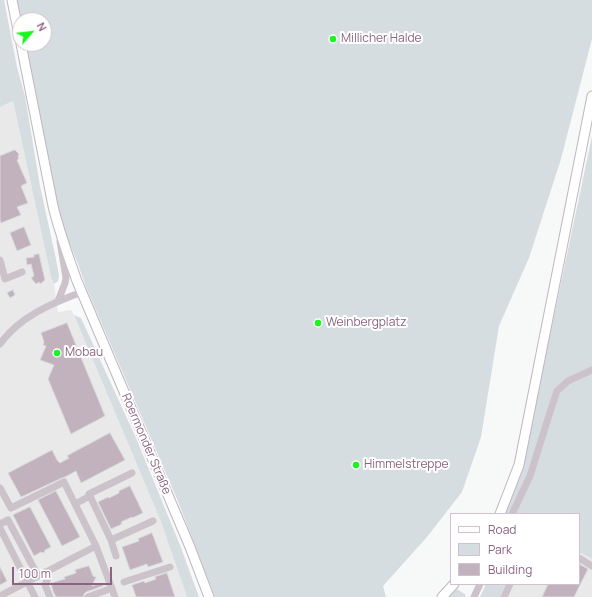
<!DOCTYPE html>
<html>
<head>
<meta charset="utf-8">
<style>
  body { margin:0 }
  #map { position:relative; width:592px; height:597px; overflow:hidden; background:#f6f9f8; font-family:Manrope,sans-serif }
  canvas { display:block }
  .legend { position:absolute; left:450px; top:513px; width:130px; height:72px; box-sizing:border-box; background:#fff; border:1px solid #d0c1cd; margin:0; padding:5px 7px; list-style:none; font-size:12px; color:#8a6481 }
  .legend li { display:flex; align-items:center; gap:8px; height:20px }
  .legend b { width:20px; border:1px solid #d0c1cd }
  .north { position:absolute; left:12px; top:12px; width:40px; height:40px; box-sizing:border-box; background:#fff; border:1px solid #d0c1cd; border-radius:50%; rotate:62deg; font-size:11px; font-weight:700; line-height:16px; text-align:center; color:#8a6481 }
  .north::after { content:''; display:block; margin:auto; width:14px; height:18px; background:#19f61e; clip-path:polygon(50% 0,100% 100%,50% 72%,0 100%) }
  .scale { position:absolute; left:12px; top:567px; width:100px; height:18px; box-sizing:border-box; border:2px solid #8a6481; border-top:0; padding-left:5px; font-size:12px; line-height:14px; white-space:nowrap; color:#8a6481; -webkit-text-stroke:3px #fff; paint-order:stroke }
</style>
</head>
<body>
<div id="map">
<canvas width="592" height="597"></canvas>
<ul class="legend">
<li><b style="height:5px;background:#fff"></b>Road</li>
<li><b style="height:11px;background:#d6dde1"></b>Park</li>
<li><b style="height:11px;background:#c1b2be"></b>Building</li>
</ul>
<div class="north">N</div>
<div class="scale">100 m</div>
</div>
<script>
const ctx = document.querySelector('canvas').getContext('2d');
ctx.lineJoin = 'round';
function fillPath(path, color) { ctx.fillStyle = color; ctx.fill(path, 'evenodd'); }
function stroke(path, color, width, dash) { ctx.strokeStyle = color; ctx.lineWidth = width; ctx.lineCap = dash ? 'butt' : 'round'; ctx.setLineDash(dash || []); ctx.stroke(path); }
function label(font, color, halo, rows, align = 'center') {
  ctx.font = font + ' Manrope,sans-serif'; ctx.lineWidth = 4; ctx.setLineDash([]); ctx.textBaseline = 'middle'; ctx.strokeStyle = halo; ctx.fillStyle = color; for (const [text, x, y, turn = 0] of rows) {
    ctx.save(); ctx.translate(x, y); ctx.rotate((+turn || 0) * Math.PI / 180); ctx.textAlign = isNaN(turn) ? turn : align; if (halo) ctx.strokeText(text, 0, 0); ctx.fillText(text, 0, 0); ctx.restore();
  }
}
fillPath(new Path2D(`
  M13,101L51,277L54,284L58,312L71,310L74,315L161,522L187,597H0V107Z
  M579,552L592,559V597H500L506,584H579Z`), '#e9e9ea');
fillPath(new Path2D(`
  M0,0H4L17,67L25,96L40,186L56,259L59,276L58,281L54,284L51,277L13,101L0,107Z
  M17,0H592V39L561,159L529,258L499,326L481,437L462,492L427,537L383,586L386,597H215L177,499L86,287L78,264L59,218L25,44H44V20H21Z
  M592,136V559L579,552V514H505L519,475L529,434Z
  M74,315L81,318L136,438L180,545L199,597H187L161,522Z
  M486,584H506L500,597H480Z
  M457,589L466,595L465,597H448Z`), '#d6dde1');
const building = new Path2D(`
  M15,150L19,154L18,157L19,159L17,160L27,183L21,186L28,203L17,207L21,215L1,223L0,220V156Z
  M24,227L31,245L17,251L10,233Z
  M39,254L45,280L40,284L39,282L36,284L31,278L34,276L31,264L27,265L26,258L34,257V255Z
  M13,290L15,295L10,298L7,293Z
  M67,323L105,416L71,434L48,379L54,365L40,360L46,346L43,345L44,342L41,333Z
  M110,433L125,460L81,483L76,471L65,477L62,478L21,497L8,473L52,450L57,460L60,463L69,458L67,456Z
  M130,486L143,513L132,518V517L121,522L122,524L111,529L98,502L108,497L109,498L119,493V491Z
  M56,491L80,537L62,546L38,500Z
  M30,507L51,547L45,550L44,553L41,552L34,556L13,515Z
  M152,533L163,562L148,567L147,564L130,570L122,547L139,541L138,539Z
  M579,564L588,569L574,597H542L548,584H579Z
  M89,566L93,576L96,577L92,586L102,583L103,586L86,592L84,594L83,597H56L53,591L51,583L65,579L64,577L76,573L75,570Z
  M0,567L7,581L0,585Z
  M167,573L175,597H136L132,585L144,581L145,583L156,579L155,577Z`);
fillPath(building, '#c1b2be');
stroke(building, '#d8dada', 1);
const major = new Path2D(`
  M12,0L20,40
  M21,44L53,206C59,231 68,256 77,281L190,547L209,597
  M500,514L519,465L592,96
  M442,597L454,584`);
stroke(major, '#c0b6be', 11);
stroke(new Path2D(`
  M0,260L5,279L22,272
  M58,301L65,283L66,278L60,241
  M0,344C19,317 52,303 82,292
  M0,488L11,508L64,482L96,546L115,597
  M75,504L90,496
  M512,514L530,476L551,409L557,391L568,381L592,370
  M0,524L8,520L38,576
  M0,528L35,597
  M111,540L153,521
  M116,556L111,540L89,494L132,473
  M579,558L592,566
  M45,572L48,578L45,585L50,597
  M124,582L170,567
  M0,596L96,546
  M88,597L112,588
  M474,597L480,584
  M504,597L510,584`), '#ccc3ca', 7);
stroke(major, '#fff', 9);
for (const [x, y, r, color] of [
  [333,39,4,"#19f61e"],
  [318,323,4,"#19f61e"],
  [57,353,4,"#19f61e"],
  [356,465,4,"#19f61e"]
]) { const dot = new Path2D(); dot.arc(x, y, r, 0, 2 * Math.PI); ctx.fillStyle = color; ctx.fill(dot); stroke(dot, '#fff', 1.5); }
label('12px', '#8a6481', '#fff', [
  ["Millicher Halde",341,39],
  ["Weinbergplatz",326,323],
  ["Mobau",65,353],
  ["Himmelstreppe",364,465]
], 'left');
label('12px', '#8a6481', '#fff', [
  ["Roermonder Straße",146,444,67]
]);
</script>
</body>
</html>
